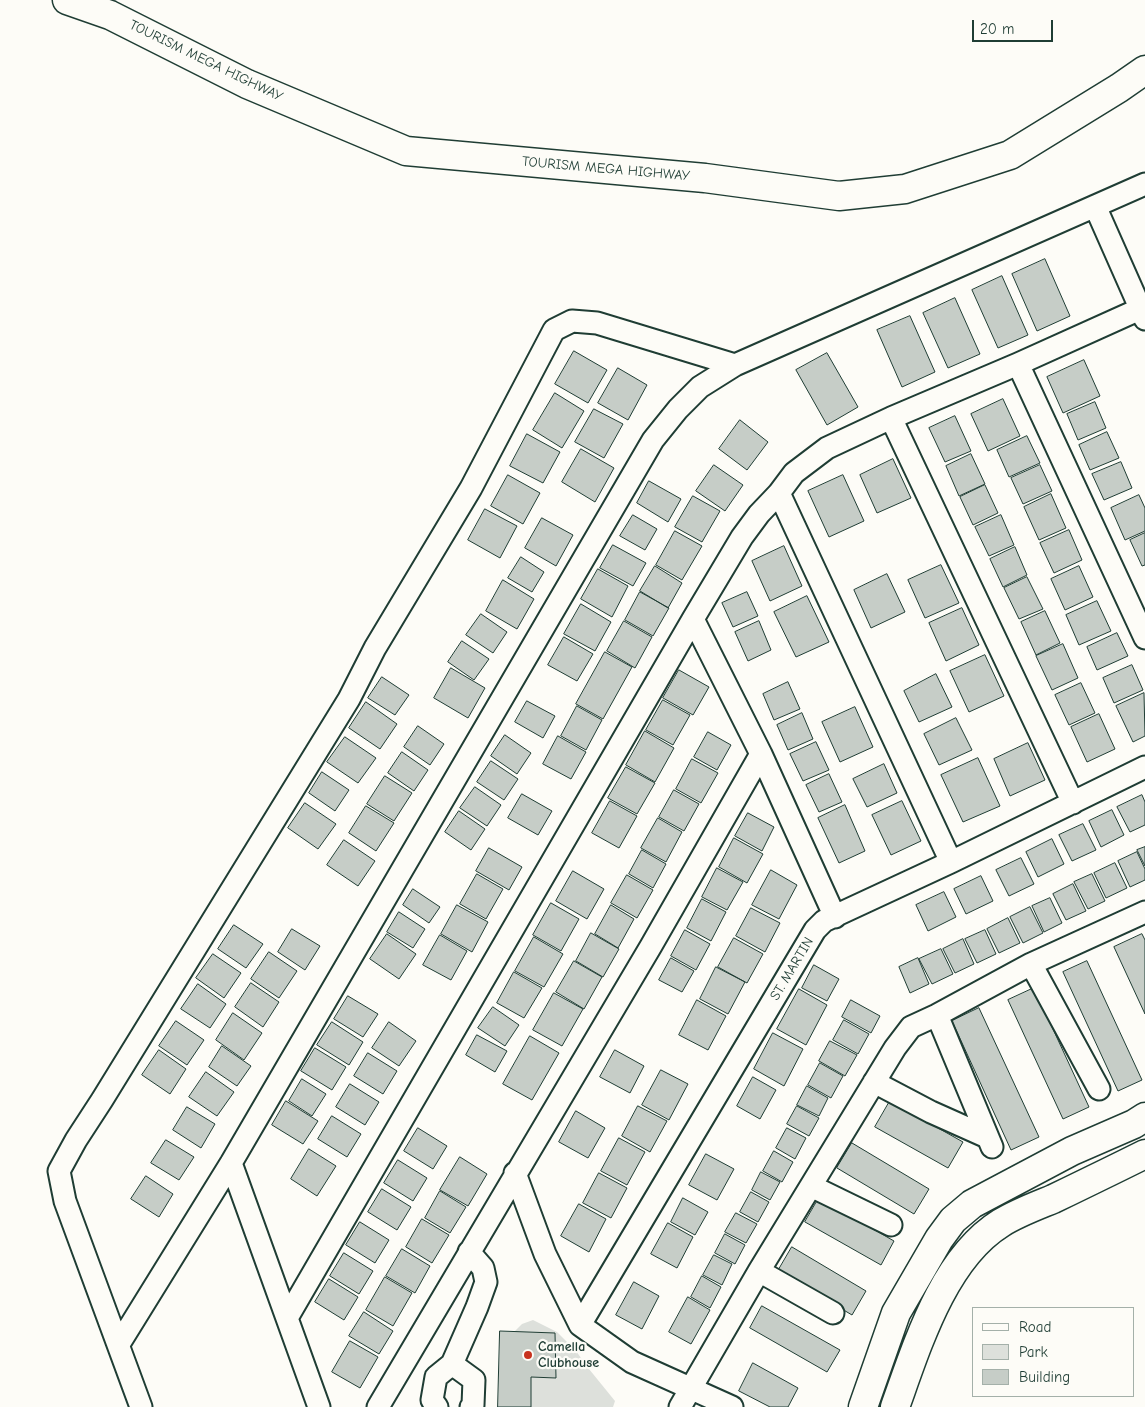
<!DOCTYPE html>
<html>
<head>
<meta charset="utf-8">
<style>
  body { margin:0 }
  #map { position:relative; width:1145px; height:1407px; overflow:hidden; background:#fdfcf7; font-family:"Comic Neue",sans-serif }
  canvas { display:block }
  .legend { position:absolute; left:972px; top:1307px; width:162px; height:90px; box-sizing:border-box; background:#fdfcf7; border:1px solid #a4b0a9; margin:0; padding:6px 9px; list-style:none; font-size:15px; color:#1f3d34 }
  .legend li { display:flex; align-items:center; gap:10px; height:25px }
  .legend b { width:25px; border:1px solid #a4b0a9 }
  .scale { position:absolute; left:972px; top:20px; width:81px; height:22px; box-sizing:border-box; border:2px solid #1f3d34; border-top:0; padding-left:6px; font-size:15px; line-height:18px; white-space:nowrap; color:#1f3d34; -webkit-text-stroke:4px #fdfcf7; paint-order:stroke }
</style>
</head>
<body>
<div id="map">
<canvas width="1145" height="1407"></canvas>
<ul class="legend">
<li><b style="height:6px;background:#fdfcf7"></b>Road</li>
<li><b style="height:14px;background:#dde0db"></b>Park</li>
<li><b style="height:14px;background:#c6cdc7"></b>Building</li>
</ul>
<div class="scale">20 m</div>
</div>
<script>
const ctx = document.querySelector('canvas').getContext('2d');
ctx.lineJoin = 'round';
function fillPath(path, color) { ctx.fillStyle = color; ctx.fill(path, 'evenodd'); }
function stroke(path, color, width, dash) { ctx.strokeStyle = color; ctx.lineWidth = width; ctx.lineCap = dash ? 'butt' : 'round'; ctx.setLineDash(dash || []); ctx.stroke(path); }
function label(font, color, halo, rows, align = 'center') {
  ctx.font = font + ' "Comic Neue",sans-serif'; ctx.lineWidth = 4.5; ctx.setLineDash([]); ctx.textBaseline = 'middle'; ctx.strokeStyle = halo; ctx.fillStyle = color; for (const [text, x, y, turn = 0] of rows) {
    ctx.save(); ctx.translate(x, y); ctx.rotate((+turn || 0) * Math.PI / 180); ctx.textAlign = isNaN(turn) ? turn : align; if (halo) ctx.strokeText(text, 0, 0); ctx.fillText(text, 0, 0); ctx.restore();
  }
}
fillPath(new Path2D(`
  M533,1320L557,1332L576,1351L589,1369L615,1401L613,1407H531V1377L556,1378L555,1334L514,1332L522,1324Z`), '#dde0db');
const building = new Path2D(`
  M1045,259L1070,316L1037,331L1012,274Z
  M1002,276L1028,335L998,348L972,290Z
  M955,298L980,354L948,368L923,313Z
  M910,316L935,372L902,387L877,330Z
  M574,351L607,370L588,403L555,384Z
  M827,353L858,407L827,425L796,370Z
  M1084,360L1100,396L1063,413L1047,377Z
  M618,368L647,385L628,420L598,403Z
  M555,393L584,411L562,448L533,430Z
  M1003,399L1020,436L988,451L971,414Z
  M1095,402L1106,428L1078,440L1067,414Z
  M594,409L623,424L604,458L575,442Z
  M955,416L971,451L945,462L929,428Z
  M740,420L768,442L747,470L719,449Z
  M1107,432L1119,458L1090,470L1079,445Z
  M527,434L560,452L543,483L510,466Z
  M1027,436L1040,463L1009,477L997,450Z
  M581,449L614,468L595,502L562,482Z
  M971,454L985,484L959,496L946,466Z
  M893,459L911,498L877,513L860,475Z
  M1121,462L1132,488L1104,500L1092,474Z
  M714,465L743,485L725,511L696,491Z
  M1040,465L1052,491L1023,504L1011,478Z
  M508,475L540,493L523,524L491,506Z
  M843,475L864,521L829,537L808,491Z
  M649,481L681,499L668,522L637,503Z
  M985,485L998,513L973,525L960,497Z
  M1051,494L1066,528L1039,540L1024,507Z
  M1139,495L1145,508V531L1125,540L1111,508Z
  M693,496L720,511L702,542L675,527Z
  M485,509L517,526L500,558L468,540Z
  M633,515L657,529L645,550L620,536Z
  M1001,515L1014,545L989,556L975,527Z
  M542,518L573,535L556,566L525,548Z
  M1069,530L1082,560L1054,573L1040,543Z
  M675,531L702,546L682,580L656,565Z
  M1145,533V565L1142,566L1130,540Z
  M613,545L646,563L633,586L600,568Z
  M784,546L802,586L770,601L752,561Z
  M1015,547L1027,575L1003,587L990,559Z
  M521,557L544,572L532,592L508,578Z
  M941,565L959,603L925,618L908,580Z
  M655,566L682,583L668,608L640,591Z
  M1079,566L1093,597L1065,610L1051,579Z
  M598,569L628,586L612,617L581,599Z
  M887,574L905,612L871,628L854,590Z
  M1027,577L1043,609L1019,619L1004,588Z
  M503,580L534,599L517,629L486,611Z
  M640,592L669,608L653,636L625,620Z
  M747,592L758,616L733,627L722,603Z
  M807,596L829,642L796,657L774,612Z
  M1097,601L1111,631L1079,645L1066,615Z
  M581,604L611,622L595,651L564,634Z
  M962,608L979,645L946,661L929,623Z
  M1045,611L1060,643L1036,655L1021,622Z
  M481,614L507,632L493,653L466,635Z
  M624,621L652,637L635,668L607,651Z
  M759,621L771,650L748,661L735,632Z
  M1117,633L1128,656L1097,670L1087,647Z
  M564,637L593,654L577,681L548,665Z
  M462,641L489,659L474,680L448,662Z
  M1063,644L1078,678L1052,690L1036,656Z
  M605,652L632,667L603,719L576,704Z
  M985,655L1004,696L969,712L950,671Z
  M1132,665L1143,690L1114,703L1103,678Z
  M451,668L485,688L468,718L434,698Z
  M679,670L709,687L693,715L663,698Z
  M936,674L952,707L919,722L904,691Z
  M382,677L409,695L395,715L368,698Z
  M788,682L800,709L774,720L763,694Z
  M1081,683L1095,713L1069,725L1055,695Z
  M1144,693L1145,736L1133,742L1116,706Z
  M663,700L690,715L673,745L646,730Z
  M527,701L555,716L543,738L515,722Z
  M366,702L397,724L380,749L349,728Z
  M577,706L602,720L586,750L561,736Z
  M855,707L873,747L840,762L822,722Z
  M802,713L813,739L788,750L777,725Z
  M1099,714L1115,749L1087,762L1071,727Z
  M956,718L972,750L939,765L924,734Z
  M418,726L444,744L430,765L404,747Z
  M645,731L674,748L655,782L626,765Z
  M708,732L731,745L717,770L694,757Z
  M505,735L531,753L517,774L491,756Z
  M558,736L586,752L571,779L543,764Z
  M345,737L376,758L358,783L327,762Z
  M816,742L829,770L803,781L790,754Z
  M1028,743L1045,780L1010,796L994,759Z
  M402,752L428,770L414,791L388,773Z
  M978,758L1000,806L963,822L941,775Z
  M692,759L718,773L701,803L676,789Z
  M491,761L518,779L504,800L477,782Z
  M884,764L897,793L867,807L853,779Z
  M626,767L655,783L637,814L608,798Z
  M322,772L349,790L335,811L309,793Z
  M829,774L842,802L819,812L806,785Z
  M385,776L412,793L394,821L367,804Z
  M475,787L501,805L487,826L460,808Z
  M674,790L699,804L684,831L659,817Z
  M522,794L552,811L538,835L508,818Z
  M1142,795L1145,802V825L1130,832L1117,807Z
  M610,801L637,816L619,848L592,833Z
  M902,801L921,841L891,855L872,815Z
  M305,803L336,824L318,849L288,828Z
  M845,805L865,851L839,863L818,818Z
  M366,806L394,823L376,851L349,833Z
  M1112,810L1124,835L1101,847L1089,821Z
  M459,811L485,829L471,850L445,832Z
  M748,813L774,827L762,851L735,836Z
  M658,818L682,832L666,862L641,848Z
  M1083,824L1096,850L1072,861L1059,835Z
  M734,838L763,854L747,883L719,867Z
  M1052,839L1064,864L1038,877L1026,852Z
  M344,840L375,861L358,886L327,865Z
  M1145,847V866L1137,850Z
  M489,848L522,867L509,890L476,871Z
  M642,850L666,864L653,888L629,874Z
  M1137,852L1145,869V880L1130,887L1118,861Z
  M1021,858L1034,884L1009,896L996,870Z
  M1115,863L1127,888L1106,898L1094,873Z
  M717,868L743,882L727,910L702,897Z
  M771,870L797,885L779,919L752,905Z
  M573,871L604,889L587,919L556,901Z
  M477,874L503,889L486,919L460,904Z
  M1092,874L1105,901L1088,909L1074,882Z
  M627,875L653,890L637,918L611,903Z
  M981,876L993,901L966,914L954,889Z
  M1073,884L1086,911L1066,920L1053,894Z
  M413,889L440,907L429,923L403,905Z
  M944,892L956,917L928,931L916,905Z
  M1050,898L1062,923L1044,932L1032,906Z
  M702,899L726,912L711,941L687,928Z
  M551,903L579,919L561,951L533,935Z
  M457,905L488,922L472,952L441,934Z
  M611,905L634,919L618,948L595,934Z
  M1030,907L1043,933L1023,943L1010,917Z
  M751,908L780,923L765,952L736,936Z
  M399,912L425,929L413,948L387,932Z
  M1008,918L1020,943L999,953L987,929Z
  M234,925L263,944L246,968L218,949Z
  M292,929L320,946L305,970L278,952Z
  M685,930L710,944L696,970L671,956Z
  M985,930L996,954L977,963L965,939Z
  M591,933L619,949L603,977L576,961Z
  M387,934L416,954L399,979L370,959Z
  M1142,934L1145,940V1014L1114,947Z
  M440,935L467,951L451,980L423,965Z
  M534,937L563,954L544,987L515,971Z
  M734,938L763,954L747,983L718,967Z
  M963,939L974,964L955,973L943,949Z
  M941,949L953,974L932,984L919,959Z
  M269,952L297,971L279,998L251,979Z
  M213,954L241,973L224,998L196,978Z
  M671,958L694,971L682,992L659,980Z
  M918,958L929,984L910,993L899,967Z
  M574,961L602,977L584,1009L556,992Z
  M1087,961L1142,1080L1118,1091L1063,972Z
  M814,965L839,979L827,1001L802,988Z
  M716,967L745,982L728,1014L700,999Z
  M514,972L542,988L524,1018L497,1003Z
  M251,983L279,1002L263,1027L235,1007Z
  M198,984L226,1004L210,1028L181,1009Z
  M1034,988L1089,1107L1063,1119L1008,1000Z
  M799,989L827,1005L806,1045L777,1029Z
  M554,993L583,1009L562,1046L533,1030Z
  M348,996L378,1014L363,1037L334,1019Z
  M697,1000L726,1016L708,1050L679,1035Z
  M851,1000L880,1016L871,1033L842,1017Z
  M493,1007L519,1025L505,1046L478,1028Z
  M979,1008L1039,1137L1011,1150L952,1021Z
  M233,1013L262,1033L244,1060L216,1040Z
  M844,1020L869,1034L858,1054L833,1040Z
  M176,1021L204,1040L187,1065L159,1046Z
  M332,1022L363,1042L349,1065L317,1045Z
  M389,1022L416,1041L399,1066L372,1048Z
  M773,1033L803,1049L784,1086L754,1069Z
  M477,1035L507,1051L495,1072L466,1055Z
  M530,1036L559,1053L532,1100L503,1084Z
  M830,1041L857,1055L845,1076L819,1061Z
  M222,1046L251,1066L237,1086L209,1067Z
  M315,1048L346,1067L332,1090L301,1071Z
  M159,1050L186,1069L170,1094L142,1075Z
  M615,1050L644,1066L630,1093L600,1077Z
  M368,1053L397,1071L383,1094L354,1076Z
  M820,1063L843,1076L831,1098L808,1085Z
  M661,1070L688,1084L669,1120L642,1105Z
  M206,1072L234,1092L217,1116L189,1097Z
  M753,1077L776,1090L760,1119L737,1106Z
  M302,1079L326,1094L312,1116L289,1101Z
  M350,1084L379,1102L365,1125L336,1107Z
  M807,1086L828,1098L819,1116L797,1105Z
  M286,1101L318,1121L303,1144L272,1125Z
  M890,1101L963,1142L948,1168L875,1127Z
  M638,1106L667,1121L650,1152L622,1136Z
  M797,1106L819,1118L809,1136L787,1124Z
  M187,1107L215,1124L201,1148L173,1130Z
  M576,1111L605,1128L588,1158L559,1142Z
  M332,1116L361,1134L347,1157L318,1139Z
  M418,1128L447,1146L433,1169L404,1151Z
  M787,1128L806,1138L795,1159L776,1148Z
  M619,1138L645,1152L627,1185L601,1171Z
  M166,1140L194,1157L179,1180L151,1163Z
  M852,1143L929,1189L914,1214L837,1168Z
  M309,1149L336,1166L317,1196L291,1179Z
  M774,1151L793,1162L782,1182L763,1171Z
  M706,1154L734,1169L717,1200L689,1185Z
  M460,1157L487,1174L468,1206L440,1190Z
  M398,1160L427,1178L413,1201L384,1183Z
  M761,1172L780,1182L770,1200L752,1190Z
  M599,1173L627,1188L611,1218L583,1203Z
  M146,1176L173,1194L159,1217L131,1199Z
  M382,1189L411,1207L397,1230L368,1212Z
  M440,1191L466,1207L450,1233L425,1218Z
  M751,1192L769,1202L758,1222L740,1212Z
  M683,1198L708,1212L695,1235L671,1222Z
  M819,1198L894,1241L881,1265L805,1222Z
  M579,1204L606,1219L589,1252L561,1236Z
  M736,1213L757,1224L746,1243L725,1232Z
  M422,1219L449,1235L432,1263L406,1247Z
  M360,1222L389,1240L375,1263L346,1245Z
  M668,1223L693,1237L677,1268L651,1254Z
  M725,1234L745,1245L735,1264L715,1253Z
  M792,1247L866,1291L852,1315L778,1271Z
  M402,1249L430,1266L415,1293L386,1276Z
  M344,1253L373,1271L359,1294L330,1276Z
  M714,1255L732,1264L722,1285L703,1275Z
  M702,1276L721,1287L710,1308L691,1297Z
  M385,1277L412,1293L393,1326L366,1310Z
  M329,1279L358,1297L344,1320L315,1302Z
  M634,1282L659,1296L642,1329L616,1315Z
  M688,1297L710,1310L691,1344L669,1332Z
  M762,1306L840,1350L827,1372L750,1328Z
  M364,1312L393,1331L379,1354L349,1336Z
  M500,1331L555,1333L556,1378L531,1377V1407H498Z
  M350,1341L378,1357L360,1388L332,1372Z
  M753,1363L798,1388L788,1407H770L739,1391Z`);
fillPath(building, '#c6cdc7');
stroke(building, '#1f3d34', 1);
const street = new Path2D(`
  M1095,206L1145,319
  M1018,364L1145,638
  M891,418L1073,803
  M779,493L951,862
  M693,619L761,754L835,917
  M1031,964L1099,1089
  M937,1015L992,1147
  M874,1082L931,1112L987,1137
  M231,1163L319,1407
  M515,1173L545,1254L580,1325L632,1362L732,1407
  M811,1186L891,1225
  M759,1271L833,1313
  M287,1318L693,619L742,537L759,514L779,493L794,473L827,448L891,418L1018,364L1140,309
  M580,1325L815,930L824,921L951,862L1145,767
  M119,1344L231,1163L653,440L678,409L700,387L735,365L1145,184
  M452,1364L474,1380L473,1405L471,1407
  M141,1407L65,1201L59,1171L76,1140L102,1100L349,699L375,648L471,488L554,330L572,321L597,323L735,365
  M378,1407L651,946L761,754
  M437,1407L432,1400L436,1377L452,1364L477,1307L486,1282L483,1268L469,1252
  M680,1407L759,1271L895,1048L911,1027L937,1015L1031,964L1145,912`);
const secondary = new Path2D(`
  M67,0L110,15L247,84L406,151L705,178L839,196L905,189L1010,155L1119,88L1145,70
  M863,1407L896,1313L939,1239L953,1220L972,1204L1072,1151L1134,1124L1145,1117
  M895,1407C917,1346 943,1259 1001,1223C1017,1213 1036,1206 1053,1199C1084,1184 1115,1169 1145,1154`);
stroke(street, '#1f3d34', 25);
stroke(secondary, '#1f3d34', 31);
stroke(street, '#fdfcf7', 21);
stroke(secondary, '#fdfcf7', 28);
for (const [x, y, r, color] of [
  [528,1355,5,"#c8321e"]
]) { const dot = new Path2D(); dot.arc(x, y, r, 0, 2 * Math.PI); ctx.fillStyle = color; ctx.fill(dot); stroke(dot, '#fdfcf7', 2); }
label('14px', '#1f3d34', '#fdfcf7', [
  ["TOURISM MEGA HIGHWAY",206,61,26],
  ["TOURISM MEGA HIGHWAY",606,169,5],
  ["ST. MARTIN",792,969,-59]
]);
label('bold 14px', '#1f3d34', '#fdfcf7', [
  ["Camella",538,1347],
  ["Clubhouse",538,1363]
], 'left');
</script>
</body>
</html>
